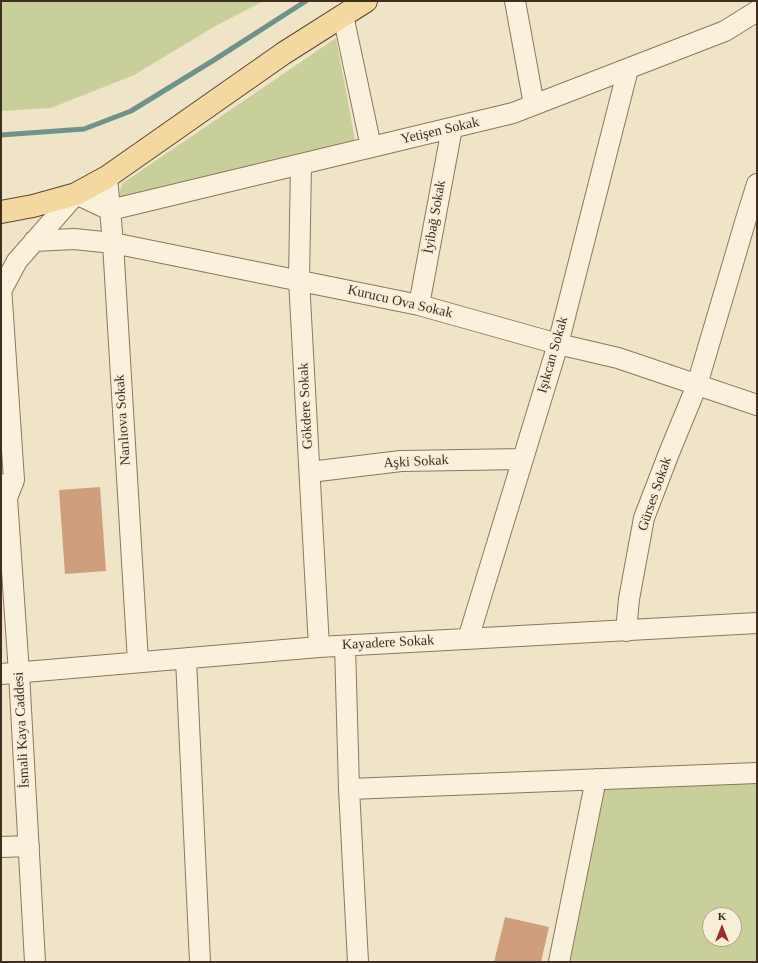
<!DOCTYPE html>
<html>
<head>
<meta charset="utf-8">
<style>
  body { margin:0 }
  #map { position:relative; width:758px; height:963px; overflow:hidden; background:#f0e4c8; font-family:"Times New Roman",serif }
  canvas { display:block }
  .frame { position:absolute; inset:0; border:2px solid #3d2e20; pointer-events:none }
  .north { position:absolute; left:702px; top:907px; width:40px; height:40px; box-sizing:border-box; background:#f7eed8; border:1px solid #ada18e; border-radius:50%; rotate:0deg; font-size:11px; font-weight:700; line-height:16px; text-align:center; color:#3d2e20 }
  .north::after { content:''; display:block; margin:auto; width:14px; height:18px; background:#9e2a2b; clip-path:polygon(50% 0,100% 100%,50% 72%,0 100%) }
</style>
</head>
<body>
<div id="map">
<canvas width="758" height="963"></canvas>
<div class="frame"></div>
<div class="north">K</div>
</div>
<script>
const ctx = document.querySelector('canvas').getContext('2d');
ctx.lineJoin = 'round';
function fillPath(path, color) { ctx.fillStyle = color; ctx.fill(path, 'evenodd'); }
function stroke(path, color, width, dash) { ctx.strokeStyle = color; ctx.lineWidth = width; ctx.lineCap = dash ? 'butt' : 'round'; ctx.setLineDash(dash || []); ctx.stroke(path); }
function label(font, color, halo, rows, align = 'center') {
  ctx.font = font + ' "Times New Roman",serif'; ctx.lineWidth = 3.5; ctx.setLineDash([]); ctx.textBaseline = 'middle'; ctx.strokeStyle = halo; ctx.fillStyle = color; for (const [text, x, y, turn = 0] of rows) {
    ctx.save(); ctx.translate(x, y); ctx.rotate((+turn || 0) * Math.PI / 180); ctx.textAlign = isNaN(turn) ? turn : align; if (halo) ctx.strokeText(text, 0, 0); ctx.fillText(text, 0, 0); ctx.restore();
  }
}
fillPath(new Path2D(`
  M1,1H264L217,25L134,75L51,108L1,111Z
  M336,38L355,140L121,198L119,193L123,183Z
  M757,781V962H570L604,786ZM710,915H734V939H710Z`), '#c9cf9b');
stroke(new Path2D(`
  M1,135L84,129L131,111L214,60L306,1`), '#6f938a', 5);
fillPath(new Path2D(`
  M100,487L106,571L65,574L59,490Z
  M505,917L549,927L541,962H494Z`), '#cf9f7d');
const minor = new Path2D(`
  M515,1L534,105
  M343,15L371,147
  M301,164L299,280L319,647
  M107,177L113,243L138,662
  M34,241L74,239L113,243L419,305L558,344L618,358L757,405
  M1,286L14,480L7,498
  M1,291L17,261L76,194L110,210L513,113L725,31L757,11
  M419,305L452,128
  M310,472L401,461L523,459
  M1,484L7,498L19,673L35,962
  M626,631L629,599L644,518L669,453L697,385L746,219L757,184
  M468,639L558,344L628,69
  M345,646L349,789L358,962
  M186,659L200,962
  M1,674L319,647L757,623
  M349,789L757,773
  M1,847L29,846
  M559,962L596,779`);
const major = new Path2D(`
  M1,212L33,206L76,194L107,177L284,53L366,1`);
stroke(minor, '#8d765c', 22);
stroke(major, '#5b4430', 24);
stroke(minor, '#faf1dc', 20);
stroke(major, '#f3d9a0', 22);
label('14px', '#3d2e20', '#f7eed8', [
  ["Yetişen Sokak",440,131,-13],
  ["İyibağ Sokak",435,217,-80],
  ["Kurucu Ova Sokak",400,302,13],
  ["Işıkcan Sokak",553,355,-74],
  ["Gökdere Sokak",306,406,-93],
  ["Narılıova Sokak",123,420,-94],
  ["Aşki Sokak",416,462,-3],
  ["Gürses Sokak",655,494,-71],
  ["Kayadere Sokak",388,643,-3],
  ["İsmali Kaya Caddesi",22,730,-93]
]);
</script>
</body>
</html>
